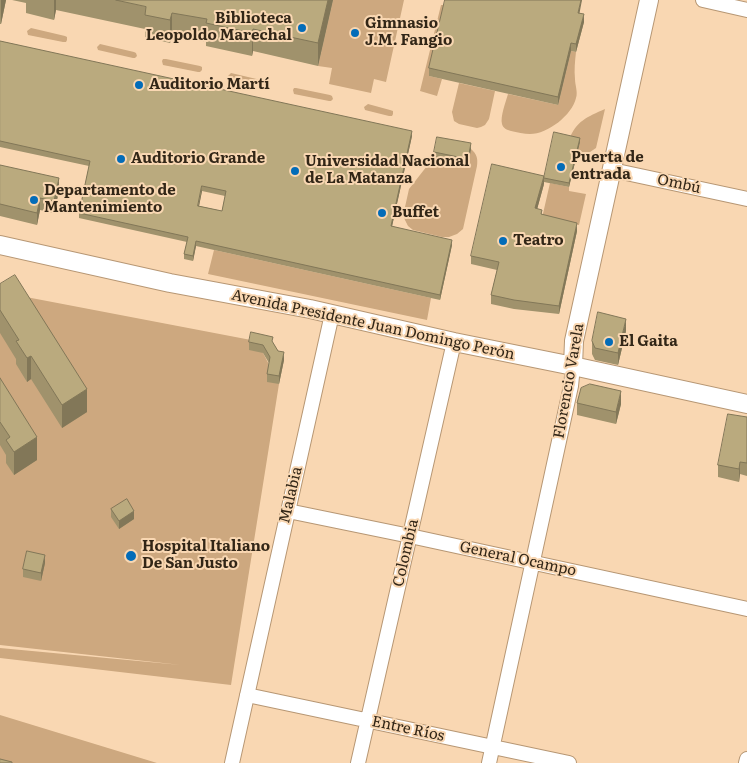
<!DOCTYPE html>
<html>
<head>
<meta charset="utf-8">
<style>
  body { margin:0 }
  canvas { display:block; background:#f9d7b2 }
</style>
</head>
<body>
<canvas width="747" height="763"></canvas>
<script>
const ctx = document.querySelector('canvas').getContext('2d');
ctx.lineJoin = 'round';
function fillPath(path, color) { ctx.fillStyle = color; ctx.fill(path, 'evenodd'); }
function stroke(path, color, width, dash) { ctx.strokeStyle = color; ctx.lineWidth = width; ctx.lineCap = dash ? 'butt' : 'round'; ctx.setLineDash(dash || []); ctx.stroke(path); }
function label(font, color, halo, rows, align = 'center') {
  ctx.font = font + ' Literata,serif'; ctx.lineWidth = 4; ctx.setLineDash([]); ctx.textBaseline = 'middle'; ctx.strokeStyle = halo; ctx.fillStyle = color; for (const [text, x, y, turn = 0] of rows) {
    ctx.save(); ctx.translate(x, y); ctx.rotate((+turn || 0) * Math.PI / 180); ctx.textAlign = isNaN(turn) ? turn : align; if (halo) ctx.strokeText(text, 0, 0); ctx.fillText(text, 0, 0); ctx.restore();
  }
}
fillPath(new Path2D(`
  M333,0H404L386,82L374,79L371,93L329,84L332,68L318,66Z
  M441,5H445L429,76L442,79L437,96L420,91Z
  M31,28L65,36L67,37V40L66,42H63L28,35L27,31Z
  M100,44L134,52L136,53L137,56L135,58H133L98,50L97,47Z
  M571,51L576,52C575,61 574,70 575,79C575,85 578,92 576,98C572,115 548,134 530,134C524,134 517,132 511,131C507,130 503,128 502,124C500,117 506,101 508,94L558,105Z
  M163,59H166L200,66L202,67V70L200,72H198L163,65L162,61Z
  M231,73L265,81L268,82V85L266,87H264L229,79L228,76Z
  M459,83L495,91L489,119L485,125L481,127L477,128L459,124L454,121L452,112Z
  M294,88H296L330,95L332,96L333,99L331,101H329L294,94L293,90Z
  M368,104L390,110L393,111V114L392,116H389L365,110L364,107Z
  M605,109L596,148L587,154L577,153L580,142L569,140C576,121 587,117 605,109Z
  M471,149C477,154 478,159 477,166L463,229L457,234L449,237H442L413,230L408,226L403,216L409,189L434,157L467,165Z
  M550,183L569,187V191L586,194L579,225L542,218Z
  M214,250L431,298L427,320L208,274Z
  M0,292L251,340L263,353L279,384L231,685L0,658V648L181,665L0,645Z
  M0,715L157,763H0Z`), '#cda87f');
const minor = new Path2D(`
  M703,0L747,10
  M612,170L747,199
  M288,511L410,536L747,609
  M247,695L569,763
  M232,763L332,314
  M358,763L454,342
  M489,763L571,386L573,366
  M746,763L747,759`);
const major = new Path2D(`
  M0,245L170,283L310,309L454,342L573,366L747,404
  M573,366L574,341L649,0`);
stroke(minor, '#b79774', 16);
stroke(major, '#b79774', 20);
stroke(minor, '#fff', 14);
stroke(major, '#fff', 18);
fillPath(new Path2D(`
  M0,0H6L1,24H0Z
  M12,0H333L318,66L253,51L252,56L206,46V42L172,35L170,43L145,37V29L56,10L54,20L26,13V3Z
  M579,14L584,22L576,52L571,51L558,105L429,76V68Z
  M0,41L412,136L392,226L452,245L440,300L196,246L193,261L184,259V254L187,242L79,218V213L89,166L0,147ZM202,191L225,196L222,211L199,206Z
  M580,142L569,187L544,182V178Z
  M471,149L468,165L434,157V152Z
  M0,165L59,191L54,213L40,210L37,225L0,216Z
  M544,184L537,209L542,214L577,231L559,314L514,309L491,304V295L497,270L471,264V256Z
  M0,284L87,412L62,428L31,379L27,382L16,364V359L0,333Z
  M626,331L618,365L595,360L592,354V341Z
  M249,342L273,343L284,360L279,384L267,382V374L269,363L263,353L249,350Z
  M0,378L37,460L14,475L6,463V455L0,445Z
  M577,403L621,404L616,424L577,415Z
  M747,417V476L740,474L739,482L718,477V465Z
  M111,509L134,519L119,529L111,517Z
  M45,563L41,581L23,577V569Z`), '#a0926c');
fillPath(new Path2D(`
  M1,0H6L1,24Z
  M54,0H56V10L54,20Z
  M328,0H333L318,66V43Z
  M581,0H582L578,21V13Z
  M172,13V35L170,43V20Z
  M584,14V22L576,52V44Z
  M253,29V51L252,56V33Z
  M571,43V51L558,105V97Z
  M412,131V136L391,231V226Z
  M580,138V142L569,187V183Z
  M471,143V149L468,165V159Z
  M544,176V184L535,217V208Z
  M59,178V191L54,213V201Z
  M202,186V191L198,211V206Z
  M40,198V210L37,225V213Z
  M577,223V231L559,314V306Z
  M452,240V245L440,300V295Z
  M196,241V246L193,261V256Z
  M626,319V331L618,365V353Z
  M284,352V360L279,384V376Z
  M31,356V379L27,382V358Z
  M87,389V412L62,428V405Z
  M621,391V404L616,424V412Z
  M37,437V460L14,475V452Z
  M740,462V474L739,482V469Z
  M134,511V519L119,529V521Z
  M45,555V563L41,581V573Z`), '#827758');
const building = new Path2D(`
  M116,0H328L318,43L253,29L252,33L206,23L207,19L172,13L170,20L145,15L146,7Z
  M445,0H581L578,13L584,14L576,44L571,43L558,97L429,68Z
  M0,41L412,131L391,226L452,240L440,295L196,241L193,256L184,254L188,237L79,213L90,161L0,141ZM202,186L226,191L222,211L198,206Z
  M554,132L580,138L569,183L544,178Z
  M437,137L471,143L468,159L434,152Z
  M492,164L544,176L535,208L542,210L541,214L577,223L559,306L514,300L491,295L499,262L471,256Z
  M0,165L59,178L54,201L40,198L37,213L0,204Z
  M15,275L87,389L62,405L31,356L27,358L16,341L19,340L0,310V284Z
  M598,312L626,319L618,353L595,348L592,341Z
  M251,332L273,337L272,341L278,351L284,352L279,376L267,374L270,357L263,345L249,342Z
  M0,378L37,437L14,452L6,440L10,437L0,422Z
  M590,384L621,391L616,412L577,403L581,388Z
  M728,414L747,417V463L740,462L739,469L718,465Z
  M127,499L134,511L119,521L111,509Z
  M27,551L45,555L41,573L23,569Z
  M0,759L12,762V763H0Z`);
fillPath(building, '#baaa7e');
stroke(building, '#827758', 1);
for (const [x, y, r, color] of [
  [302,28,5,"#036cb8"],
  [355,33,5,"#036cb8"],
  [139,85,5,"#036cb8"],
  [121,159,5,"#036cb8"],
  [561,167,5,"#036cb8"],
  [295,171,5,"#036cb8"],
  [34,200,5,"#036cb8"],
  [382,213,5,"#036cb8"],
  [503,241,5,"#036cb8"],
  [609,342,5,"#036cb8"],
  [131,556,6,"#036cb8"]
]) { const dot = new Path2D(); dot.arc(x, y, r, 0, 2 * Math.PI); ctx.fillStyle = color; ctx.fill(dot); stroke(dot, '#f9d7b2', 2); }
label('bold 15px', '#322617', '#f9d7b2', [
  ["Biblioteca",292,19,"right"],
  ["Leopoldo Marechal",292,36,"right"],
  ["Gimnasio",365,24],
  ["J.M. Fangio",365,41],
  ["Auditorio Martí",149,85],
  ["Puerta de",571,158],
  ["entrada",571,175],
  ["Auditorio Grande",131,159],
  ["Universidad Nacional",305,162],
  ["de La Matanza",305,179],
  ["Departamento de",44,191],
  ["Mantenimiento",44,208],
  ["Buffet",392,213],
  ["Teatro",513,241],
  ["El Gaita",619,342],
  ["Hospital Italiano",142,547],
  ["De San Justo",142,564]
], 'left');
label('15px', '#322617', '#f9d7b2', [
  ["Ombú",679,184,12],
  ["Avenida Presidente Juan Domingo Perón",373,325,12],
  ["Florencio Varela",569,381,-80],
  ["Malabia",291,495,-77],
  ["Colombia",406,553,-77],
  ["General Ocampo",518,559,12],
  ["Entre Ríos",408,729,12]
]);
</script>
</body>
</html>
